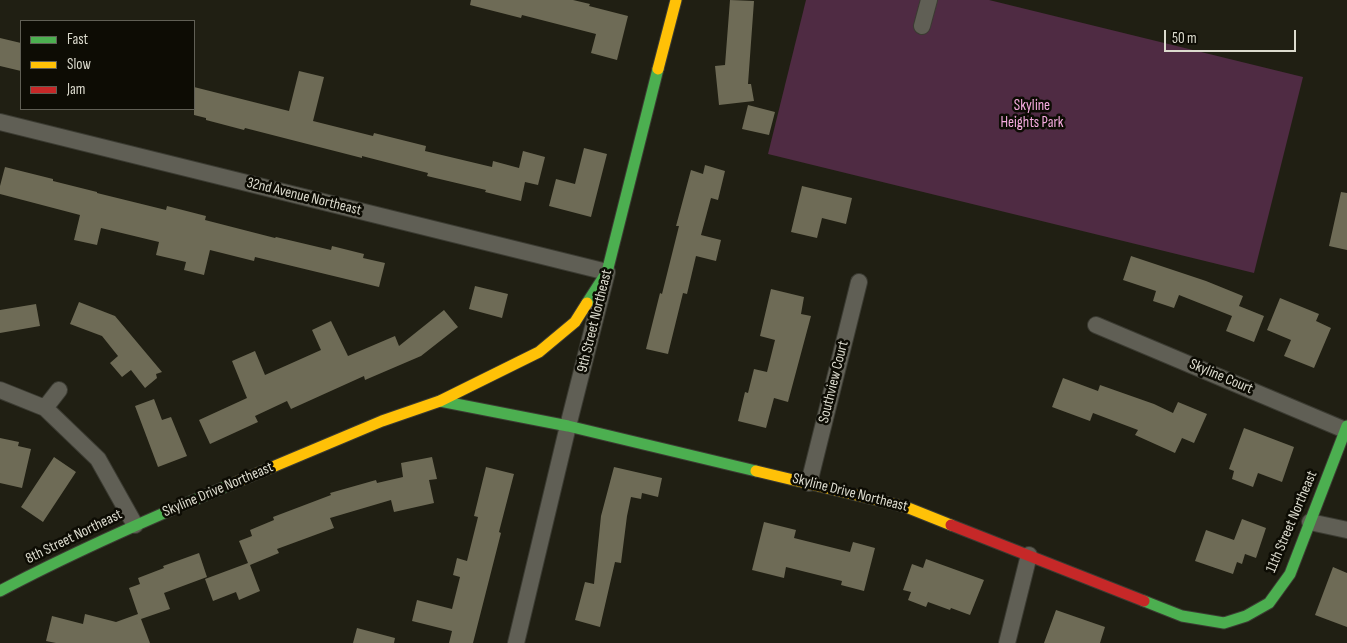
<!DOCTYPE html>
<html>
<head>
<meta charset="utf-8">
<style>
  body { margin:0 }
  #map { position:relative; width:1347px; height:643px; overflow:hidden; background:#201f13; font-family:"Sofia Sans Condensed",sans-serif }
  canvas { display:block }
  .legend { position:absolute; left:20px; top:20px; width:175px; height:90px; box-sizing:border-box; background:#0d0c04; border:1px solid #605f55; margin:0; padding:6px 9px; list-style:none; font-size:15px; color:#dcdbce }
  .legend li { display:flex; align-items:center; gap:10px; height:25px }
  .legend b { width:25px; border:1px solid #605f55 }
  .scale { position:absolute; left:1164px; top:30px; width:132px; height:22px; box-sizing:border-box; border:2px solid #dcdbce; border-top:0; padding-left:6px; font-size:15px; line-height:18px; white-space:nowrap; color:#dcdbce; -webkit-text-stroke:4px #0d0c04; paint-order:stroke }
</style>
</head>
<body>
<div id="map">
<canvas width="1347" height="643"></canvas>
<ul class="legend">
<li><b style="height:6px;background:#4caf50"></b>Fast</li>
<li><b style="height:6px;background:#ffc107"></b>Slow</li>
<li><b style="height:6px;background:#c62828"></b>Jam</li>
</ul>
<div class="scale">50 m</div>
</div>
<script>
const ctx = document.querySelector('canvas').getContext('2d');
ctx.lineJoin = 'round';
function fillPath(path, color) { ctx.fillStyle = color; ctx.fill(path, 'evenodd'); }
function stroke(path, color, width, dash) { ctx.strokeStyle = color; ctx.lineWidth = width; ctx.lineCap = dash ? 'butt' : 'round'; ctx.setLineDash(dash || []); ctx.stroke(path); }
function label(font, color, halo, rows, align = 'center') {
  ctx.font = font + ' "Sofia Sans Condensed",sans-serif'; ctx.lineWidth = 5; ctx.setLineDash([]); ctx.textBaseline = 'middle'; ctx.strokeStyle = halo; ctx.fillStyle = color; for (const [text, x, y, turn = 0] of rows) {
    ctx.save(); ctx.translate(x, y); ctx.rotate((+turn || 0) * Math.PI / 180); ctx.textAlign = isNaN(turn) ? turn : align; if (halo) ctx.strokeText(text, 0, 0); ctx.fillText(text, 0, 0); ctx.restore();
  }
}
fillPath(new Path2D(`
  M806,0H989L1303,77L1254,273L768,154Z`), '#4f2b43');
fillPath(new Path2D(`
  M471,0H573L590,4L589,6L628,16L617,60L591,53L596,34L522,15L521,18L470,5Z
  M730,0L754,1L748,84H751L754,101L719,105L715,66L725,65Z
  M0,38L21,43V71L0,66Z
  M299,71L324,77L313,121L373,136L374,133L426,146L425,151L492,167L493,161L519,168L523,151L545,157L538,185L525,182L521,201L485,192L486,190L427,176L428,173L362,156V158L245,128L244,130L206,120V118L194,115V87L289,111Z
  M748,105L775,112L769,135L742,129Z
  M584,148L607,154L591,217L549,206L556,179L575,184Z
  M705,165L725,171L718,200L711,198L701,235L721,240L716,261L696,256L687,294L683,293L668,354L646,349L660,293L662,294L679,226H676L691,170L703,174Z
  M5,167L53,179V181L97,192V193L166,210L167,206L206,216L205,220L275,238L276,237L331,250L332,246L364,254L363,258L385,263L379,287L255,257L254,261L210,250L204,275L184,270L186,262L156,255L159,242L101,228L97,245L74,240L80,215L0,194V186Z
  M802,186L852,198L846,224L822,218L817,238L791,232Z
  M1341,192L1347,193V250L1329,246Z
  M1131,256L1206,281L1243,296L1239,306L1264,316L1254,342L1226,331L1232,316L1179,295L1174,308L1153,301L1156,291L1123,280Z
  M475,286L508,294L502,318L469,309Z
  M771,289L804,297L801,314L811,316L788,402L774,398L766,428L738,421L745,392L748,393L754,369L767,372L775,340L760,336Z
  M1280,298L1319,314L1316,321L1331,328L1314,368L1284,356L1291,340L1267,330Z
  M79,302L115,316L162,372L156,374L157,378L145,388L131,370L122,377L110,363L118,356L102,336L70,324Z
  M36,304L40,326L0,333V310Z
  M444,310L458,327L421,356L365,380L364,376L291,409L287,401L255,416L258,422L210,444L199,420L247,398L232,361L255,351L265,375L321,350L312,330L331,321L348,356L395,336L399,346Z
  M1063,378L1098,391L1100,385L1154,404L1173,413L1178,402L1207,414L1194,443L1182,438L1175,453L1135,435L1138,430L1093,413L1090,421L1052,407Z
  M154,399L162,420L171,417L187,456L158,467L135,406Z
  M1244,428L1294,447L1282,482L1258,473L1253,487L1232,479L1234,471L1229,469Z
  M0,438L19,442L18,446L31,449L22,488L0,483Z
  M54,457L76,472L43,522L21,507Z
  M432,457L437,479L429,480L434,503L394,512L391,500L330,518L334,528L277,549L279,553L250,565L260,591L239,600L236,592L213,601L205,579L248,563L239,541L252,536L250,530L274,520L273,517L331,495L330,493L376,480L377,483L403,477L401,463Z
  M486,467L514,474L499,532L501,533L473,643H449L452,631L412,621L417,600L452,609L460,577L453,575L457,558L467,561L478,517L474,516Z
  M614,467L662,478L658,497L642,493L641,499L631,497L627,516L621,563L615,562L600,627L575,620L585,582L594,584L601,516Z
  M1242,519L1266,528L1256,558L1245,554L1242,564L1237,562L1233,574L1195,561L1206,530L1234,540Z
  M764,522L796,530L794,538L850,552L853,542L875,548L864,591L841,585L842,581L786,567L784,578L752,570Z
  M199,553L207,577L164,593L170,609L141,619L150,643H56L46,641L52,616L83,624L85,614L116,622L138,614L129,588L140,584L138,578L164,568L163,566Z
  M926,559L984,580L970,615L951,608L950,610L928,602L926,607L908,600L911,592L903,590L912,564L923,568Z
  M1333,567L1347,573V627L1315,615Z
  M1056,610L1105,627L1100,643H1044Z
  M357,628L395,638L394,643H353Z`), '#6e6b56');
const street = new Path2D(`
  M922,26L929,0
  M0,122L607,272L568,426L516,643
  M1096,325L1345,430
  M0,390L45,408L98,459L135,525
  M45,408L59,390
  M809,483L859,282
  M1310,522L1347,530
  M1007,643L1029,555`);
const fast = new Path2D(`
  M587,303L607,272L658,69
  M440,401L568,426L756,471
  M0,591C75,551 153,517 232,484
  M1144,601L1182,616L1224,623L1246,616L1269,603L1290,574L1347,426`);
const slow = new Path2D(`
  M658,69L676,0
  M756,471L906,507L951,525
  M232,484L382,421L440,401L539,352L575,322L587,303`);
const jam = new Path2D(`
  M951,525L1144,601`);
stroke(street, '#3b3b32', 18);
stroke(fast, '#3b3b32', 13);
stroke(slow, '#3b3b32', 13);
stroke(jam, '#3b3b32', 13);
stroke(street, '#605f55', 16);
stroke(fast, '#4caf50', 11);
stroke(slow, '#ffc107', 11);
stroke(jam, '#c62828', 11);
label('15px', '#f6abdf', '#0d0c04', [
  ["Skyline",1032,106],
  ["Heights Park",1032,123]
]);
label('15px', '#dcdbce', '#0d0c04', [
  ["32nd Avenue Northeast",304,197,14],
  ["9th Street Northeast",595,321,-76],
  ["Skyline Court",1221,377,23],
  ["Southview Court",834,382,-76],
  ["Skyline Drive Northeast",218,490,-23],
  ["Skyline Drive Northeast",850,493,14],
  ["11th Street Northeast",1292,522,-67],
  ["8th Street Northeast",74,537,-26]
]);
</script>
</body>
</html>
